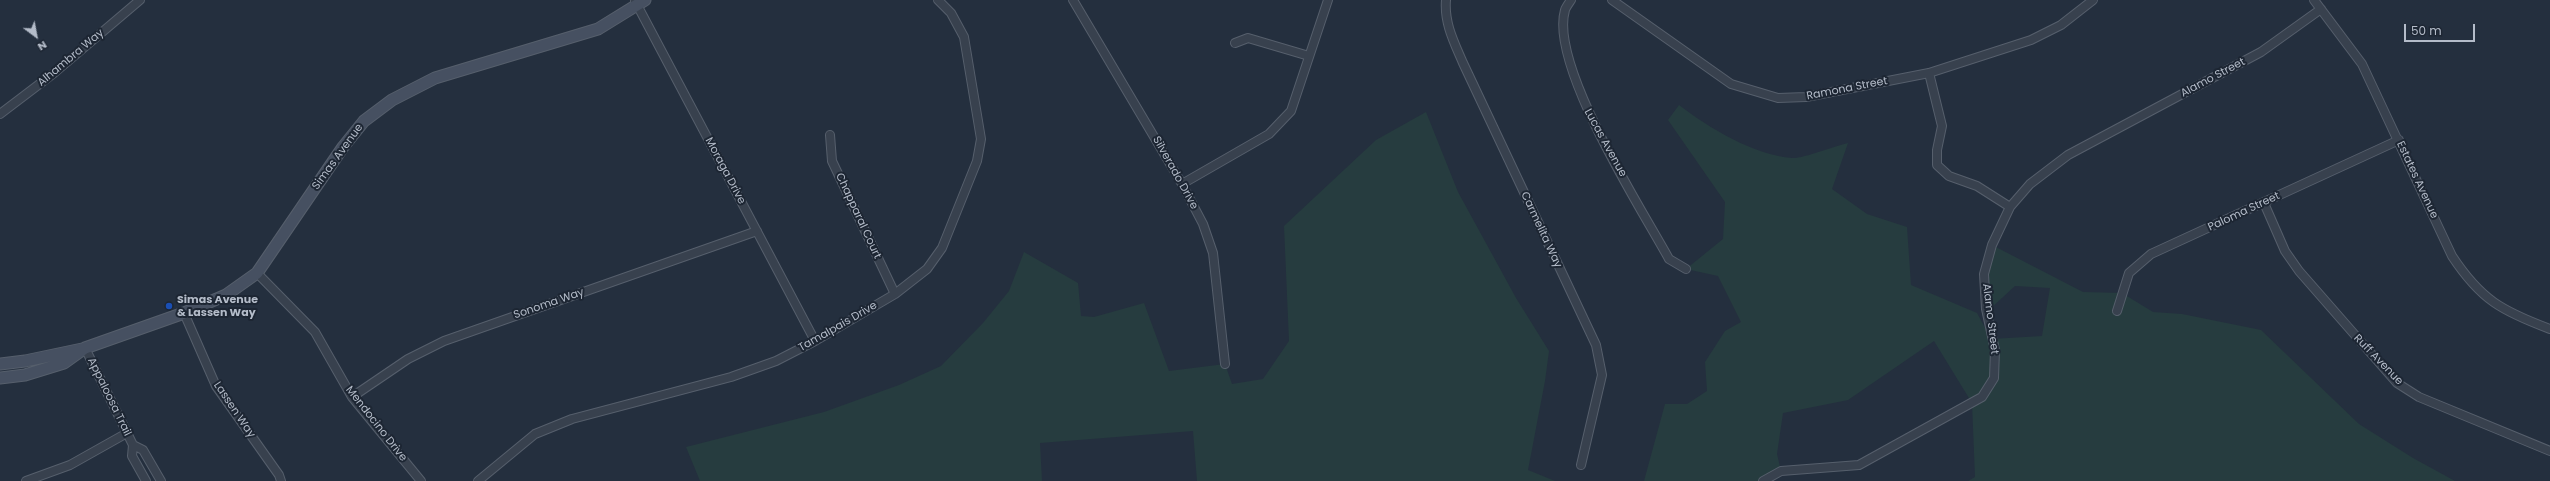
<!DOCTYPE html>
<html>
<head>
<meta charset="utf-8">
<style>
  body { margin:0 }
  #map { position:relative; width:2550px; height:481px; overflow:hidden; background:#242f3e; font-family:Poppins,sans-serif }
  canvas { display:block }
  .north { position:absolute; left:16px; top:16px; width:40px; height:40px; -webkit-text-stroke:3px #1d2633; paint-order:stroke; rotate:148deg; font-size:11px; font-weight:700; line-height:16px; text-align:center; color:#b4bcc9 }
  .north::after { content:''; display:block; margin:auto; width:14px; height:18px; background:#b4bcc9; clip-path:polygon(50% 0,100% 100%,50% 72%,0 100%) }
  .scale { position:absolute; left:2404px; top:24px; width:71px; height:18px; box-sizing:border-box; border:2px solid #b4bcc9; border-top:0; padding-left:5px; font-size:12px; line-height:14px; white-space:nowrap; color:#b4bcc9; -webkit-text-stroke:3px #1d2633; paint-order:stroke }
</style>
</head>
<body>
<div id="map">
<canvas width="2550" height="481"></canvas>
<div class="north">N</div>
<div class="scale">50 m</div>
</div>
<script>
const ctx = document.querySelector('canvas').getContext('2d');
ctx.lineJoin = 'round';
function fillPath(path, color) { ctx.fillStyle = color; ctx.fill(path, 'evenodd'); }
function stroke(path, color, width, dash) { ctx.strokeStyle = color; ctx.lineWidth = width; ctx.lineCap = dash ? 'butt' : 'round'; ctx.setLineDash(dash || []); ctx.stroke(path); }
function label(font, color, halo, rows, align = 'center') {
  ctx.font = font + ' Poppins,sans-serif'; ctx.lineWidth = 4; ctx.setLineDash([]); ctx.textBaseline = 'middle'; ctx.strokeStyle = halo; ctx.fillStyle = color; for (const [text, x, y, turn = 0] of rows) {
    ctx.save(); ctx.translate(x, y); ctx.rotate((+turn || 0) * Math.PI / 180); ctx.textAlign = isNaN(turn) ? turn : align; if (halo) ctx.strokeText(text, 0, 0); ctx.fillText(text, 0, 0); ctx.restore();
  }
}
fillPath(new Path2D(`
  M1679,105C1709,128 1754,155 1792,158C1802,159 1835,146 1848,143L1832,189L1867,214L1907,227L1911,285L1977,313L1991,339L2042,336L2050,288L2015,286L1990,309L1984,274L1992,245L2083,292L2122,293L2153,312L2182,314L2261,330L2359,424L2413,458L2455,481H1968L1975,477L1972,403L1934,341L1848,400L1783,413L1777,454L1781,471L1763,481H1644L1665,404H1687L1707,391L1705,362L1725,331L1741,322L1718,276L1686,269L1723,239L1725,202L1668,120Z
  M1426,112L1458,192L1516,298L1549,351L1545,381L1528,470L1555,481H1197L1193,431L1040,443L1042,481H700L686,447L824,412L899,385L941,366L983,323L1009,291L1024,252L1078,283L1081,316L1094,317L1144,303L1169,371L1225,364L1232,384L1263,379L1289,341L1284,226L1376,140Z`), '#263c3f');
const street = new Path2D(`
  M1073,0L1182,184L1203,224L1213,253L1225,364
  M1446,0C1444,23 1454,42 1463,63L1596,345L1602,375L1581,465
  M1571,0C1569,3 1566,7 1565,10C1549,65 1641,208 1669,259L1686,269
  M1612,0L1731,84L1778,98L1806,97L1929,73L2031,40L2061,25L2093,0
  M2314,0L2362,64L2452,256C2481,300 2502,311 2550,329
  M635,1L815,341
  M1235,43L1248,38L1309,56
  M1929,73L1942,126L1937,150V165L1949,176L1977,186L2010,207
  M0,114L54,73L140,0
  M830,135L832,161L895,294
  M1182,184L1269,134L1291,111L1328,0
  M2264,203L2285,251L2299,271L2397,383L2419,397L2550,451
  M257,273L315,332L352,397L421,481
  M2117,311L2129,273L2151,254L2399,140
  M184,313L216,386L279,475L281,481
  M85,348L133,445L132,456L146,481
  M352,397L408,359L444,341L757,231
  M133,445L143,450L161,481
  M26,481L70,465L127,433
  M478,481L535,434L572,419L731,377L776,361L815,341L895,294L927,269L942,248L977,161L981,139L964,37L951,13L938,0
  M1763,481L1781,471L1859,465L1982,397L1994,378L1995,350L1986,309L1984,274L1992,245L2010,207L2030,184L2068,155L2261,52L2321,9`);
const secondary = new Path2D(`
  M0,364L25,361L82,349
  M0,378L25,375L64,363L85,348L184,313L226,295L257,273L343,147L364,121L392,100L435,78L598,29L645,0`);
stroke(street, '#565f6c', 10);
stroke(secondary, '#565f6c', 13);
stroke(street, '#38414e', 8);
stroke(secondary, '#465061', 11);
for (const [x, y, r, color] of [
  [169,306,4,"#1a4fb4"]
]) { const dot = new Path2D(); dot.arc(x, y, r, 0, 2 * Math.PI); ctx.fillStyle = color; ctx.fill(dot); stroke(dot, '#1d2633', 1.5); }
label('11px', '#b4bcc9', '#1d2633', [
  ["Alhambra Way",71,58,-40],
  ["Alamo Street",2213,78,-28],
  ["Ramona Street",1847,89,-11],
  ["Lucas Avenue",1605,143,61],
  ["Simas Avenue",338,157,-54],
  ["Moraga Drive",725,171,62],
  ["Silverado Drive",1175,173,61],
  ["Estates Avenue",2417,180,65],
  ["Paloma Street",2244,212,-25],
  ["Chapparal Court",858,216,65],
  ["Carmelita Way",1541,230,65],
  ["Sonoma Way",549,304,-19],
  ["Alamo Street",1990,319,83],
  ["Tamalpais Drive",838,327,-30],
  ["Ruff Avenue",2378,360,46],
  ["Appaloosa Trail",109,397,64],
  ["Lassen Way",234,410,56],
  ["Mendocino Drive",376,424,52]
]);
label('bold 11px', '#b4bcc9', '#1d2633', [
  ["Simas Avenue",177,300],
  ["& Lassen Way",177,313]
], 'left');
</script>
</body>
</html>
